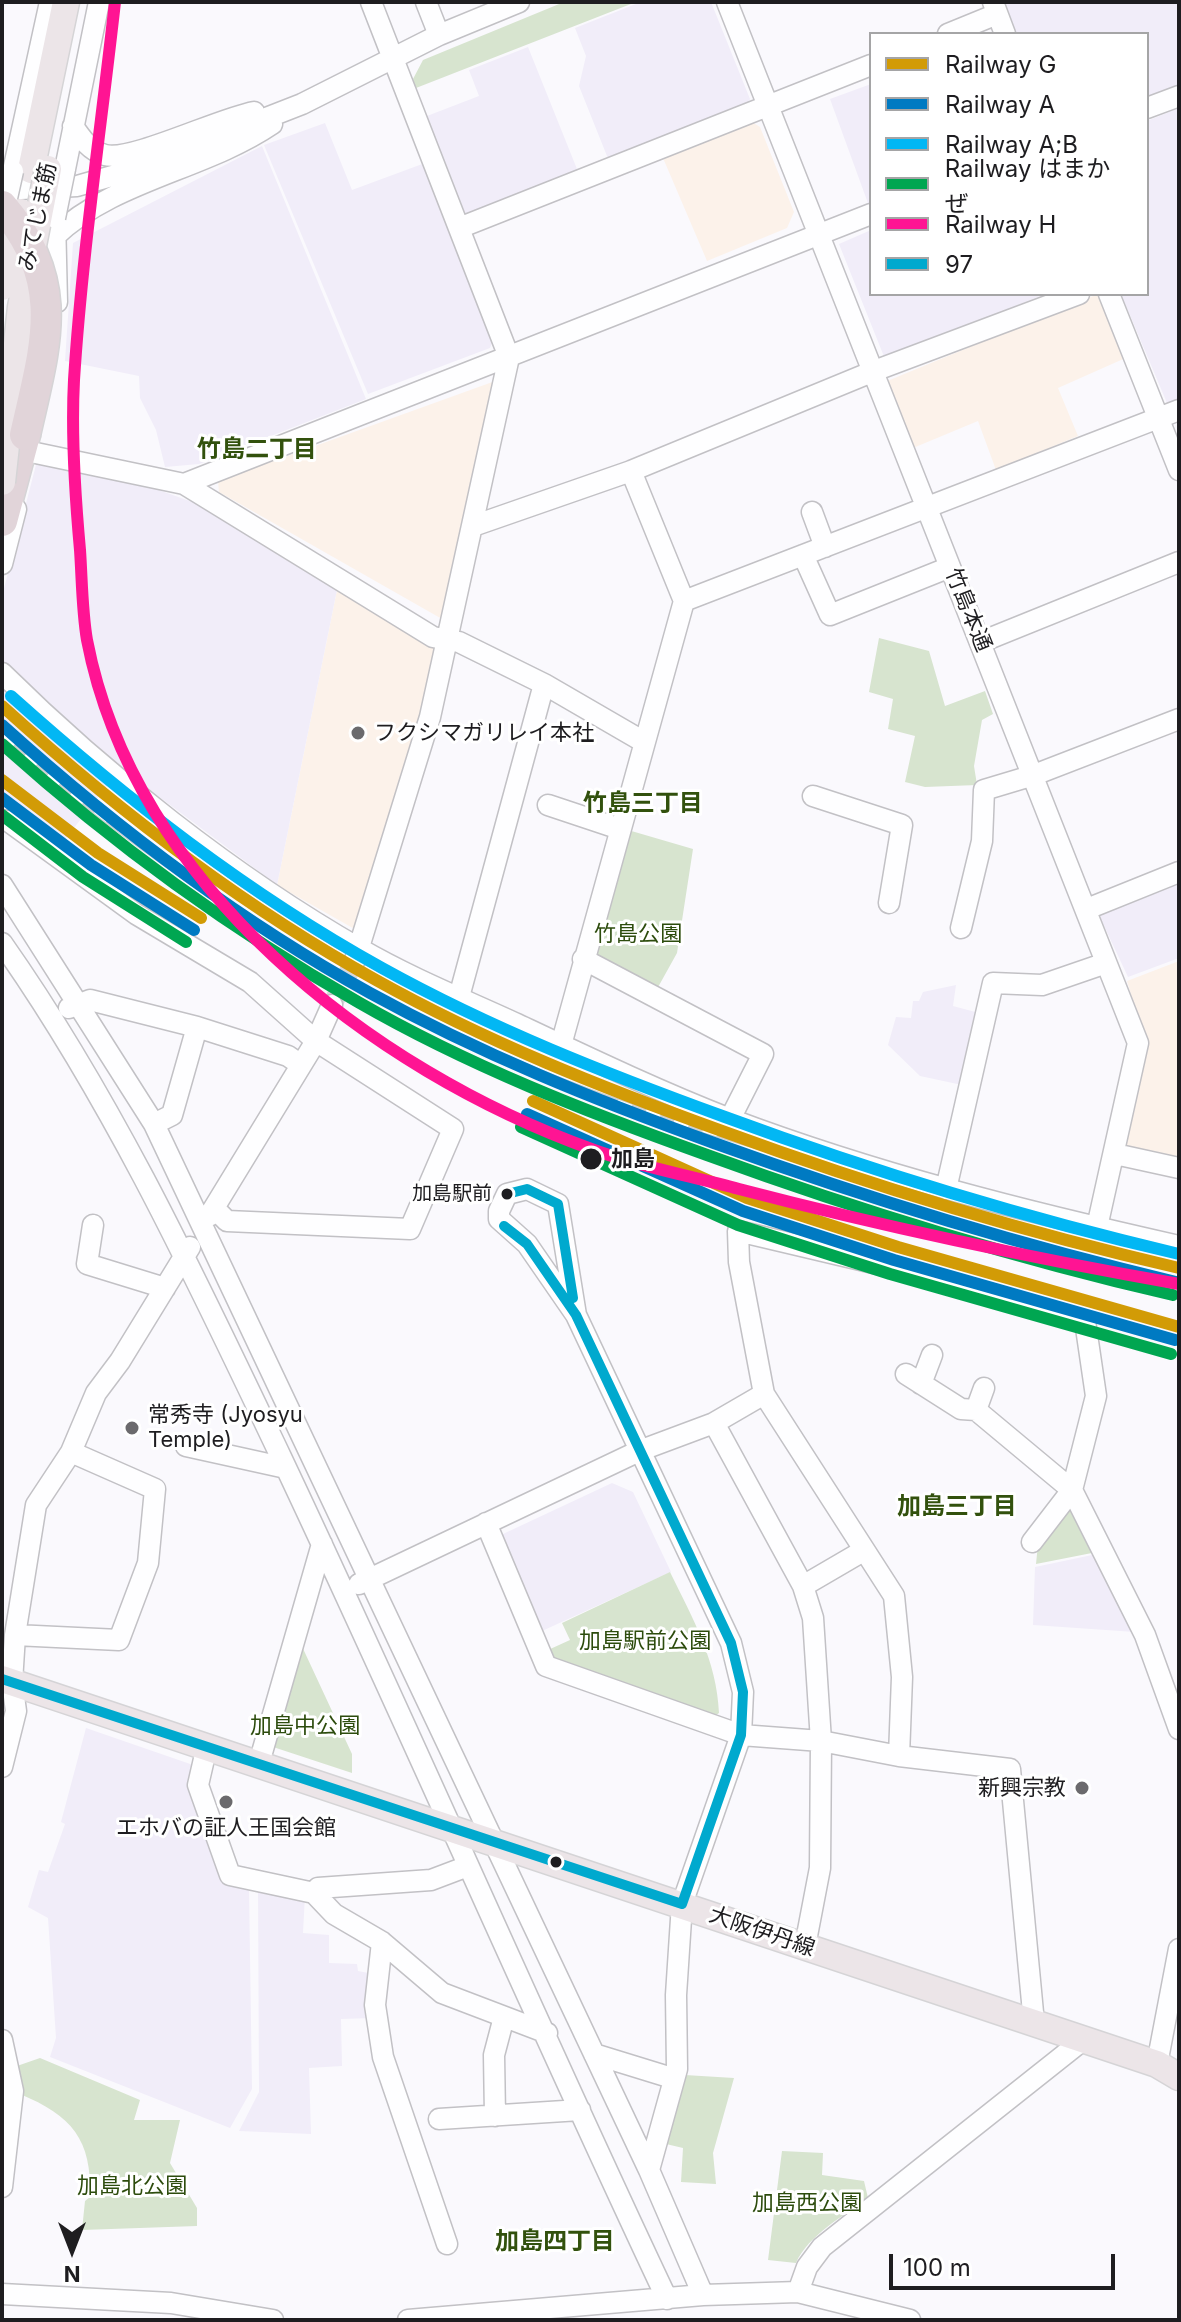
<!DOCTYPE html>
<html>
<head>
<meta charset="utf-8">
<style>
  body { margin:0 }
  #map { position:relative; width:1181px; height:2322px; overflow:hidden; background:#faf9fd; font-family:Inter,"Noto Sans JP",sans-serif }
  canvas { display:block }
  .frame { position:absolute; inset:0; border:4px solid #1e1d20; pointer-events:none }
  .legend { position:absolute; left:869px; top:32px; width:280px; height:264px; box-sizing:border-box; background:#fff; border:2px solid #a5a5a6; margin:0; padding:10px 14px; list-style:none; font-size:24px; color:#1e1d20 }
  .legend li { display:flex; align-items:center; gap:16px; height:40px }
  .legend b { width:40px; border:2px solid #a5a5a6 }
  .north { position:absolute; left:32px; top:2210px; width:80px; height:80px; -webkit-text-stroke:6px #fff; paint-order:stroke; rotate:180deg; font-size:22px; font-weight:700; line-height:32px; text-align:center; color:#1e1d20 }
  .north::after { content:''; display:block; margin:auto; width:28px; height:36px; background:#1e1d20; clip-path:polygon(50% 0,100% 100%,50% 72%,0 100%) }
  .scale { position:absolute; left:889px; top:2254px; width:226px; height:36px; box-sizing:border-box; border:4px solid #1e1d20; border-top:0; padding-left:10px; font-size:24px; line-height:28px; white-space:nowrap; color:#1e1d20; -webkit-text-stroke:6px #fff; paint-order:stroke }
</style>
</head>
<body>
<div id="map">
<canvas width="1181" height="2322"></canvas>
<div class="frame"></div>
<ul class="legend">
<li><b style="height:10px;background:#d29b06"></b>Railway G</li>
<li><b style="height:10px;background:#007ac2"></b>Railway A</li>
<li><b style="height:10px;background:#02b7f4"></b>Railway A;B</li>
<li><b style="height:10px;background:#00a651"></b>Railway はまかぜ</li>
<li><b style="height:10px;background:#ff1493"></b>Railway H</li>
<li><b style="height:10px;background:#00a9ce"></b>97</li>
</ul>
<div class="north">N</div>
<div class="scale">100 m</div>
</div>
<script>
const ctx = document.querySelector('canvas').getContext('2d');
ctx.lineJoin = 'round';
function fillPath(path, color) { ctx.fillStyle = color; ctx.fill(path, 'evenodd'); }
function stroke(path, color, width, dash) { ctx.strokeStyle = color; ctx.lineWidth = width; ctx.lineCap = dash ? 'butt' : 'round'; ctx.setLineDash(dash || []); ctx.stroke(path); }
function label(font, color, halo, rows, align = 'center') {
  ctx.font = font + ' Inter,"Noto Sans JP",sans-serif'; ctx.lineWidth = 6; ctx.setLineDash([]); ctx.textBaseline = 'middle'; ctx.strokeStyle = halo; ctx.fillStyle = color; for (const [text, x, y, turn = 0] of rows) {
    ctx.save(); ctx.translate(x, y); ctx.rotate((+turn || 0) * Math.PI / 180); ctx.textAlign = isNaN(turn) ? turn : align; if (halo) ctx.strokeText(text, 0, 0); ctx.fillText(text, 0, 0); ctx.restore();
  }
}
fillPath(new Path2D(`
  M752,122L760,127L794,212L787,228L707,261L663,158Z
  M1098,294L1130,356L1058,388L1078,436L996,470L978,421L913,448L885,382Z
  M498,380L442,619L219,492L218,481Z
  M338,585L444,647L358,931L277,885Z
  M1179,961V1161L1125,1150L1145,1042L1127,981Z`), '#fcf2ea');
fillPath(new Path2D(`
  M641,2H711L750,99L747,106L609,161L579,86L586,56L575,28Z
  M1003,2H1179V93L1147,106V34H1016Z
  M528,47L579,174L471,216L465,213L427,116L479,96L469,70Z
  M871,84V205L869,206L830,99Z
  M1179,108V398L1167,403L1121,294H1147V121Z
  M325,123L352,190L425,163L494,338L490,348L368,394L264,145Z
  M262,146L366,399L199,464L165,467L156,430L140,398L139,376L65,361L73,243Z
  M871,230V294H1045L885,359L839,244Z
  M37,461L117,475L195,503L338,585L277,885L102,754L2,666V596Z
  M2,688L110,782L59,847L2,800Z
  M1179,883V958L1128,977L1098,913Z
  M956,985L953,1006L979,1013L962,1085L920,1076L888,1045L896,1017L911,1018L913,1001H919L923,992Z
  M612,1483L633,1492L671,1572L542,1631L501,1541L503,1534Z
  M1097,1554L1135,1632L1033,1625L1035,1567Z
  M86,1728L196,1766L191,1785L249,1889L252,2089L230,2128L50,2057L56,2038L48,1918L28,1907L39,1870L48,1872L65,1824L61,1822Z
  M258,1887L305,1895L303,1933L329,1935V1963L357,1964L358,1971L374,1974L373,2018L341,2019L342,2066L309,2068L311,2134L239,2131L259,2092Z`), '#f1edf9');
fillPath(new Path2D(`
  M564,2H636L416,88L413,79L423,60Z
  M879,638L929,651L945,706L985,691L993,714L982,720L974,766L977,785L925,787L905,782L915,736L888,729L893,699L869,692Z
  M628,830L693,849L677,953L657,989L597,957L594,948Z
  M1071,1503L1097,1552L1036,1564L1038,1544Z
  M670,1572C693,1619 717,1661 719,1713L712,1718L553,1659L548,1650L570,1640L562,1623Z
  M299,1640L352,1754V1773L267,1745Z
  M40,2058L140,2100L134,2120H180L170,2163L197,2208V2226L82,2230L85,2201L90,2197C92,2139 72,2116 20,2094L17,2066Z
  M685,2075L734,2078L713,2153L716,2184L681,2182L683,2148L666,2144Z
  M782,2151L823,2153L822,2175L864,2181L868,2198C844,2216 808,2235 796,2263L768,2260Z`), '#d7e4cf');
stroke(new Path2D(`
  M332,1005L355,960`), '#d9d8dc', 20, [20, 10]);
const minor = new Path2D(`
  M426,2L439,35
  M727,2L1138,1043L1097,1227
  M993,2L1005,34
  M948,34L997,14
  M1147,108L1179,96
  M73,126C81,138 90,151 105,155C131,162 220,118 254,112
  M65,169L99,2
  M13,171L50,2
  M2,190L77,186L133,170L302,104L439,35L519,2
  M55,218L57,302
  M459,228L871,65
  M54,237C113,180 204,170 272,124
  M1109,294L1179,470
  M31,452L184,484L433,637L459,642L544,684L644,742
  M184,484L871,214
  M812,512L825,547
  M473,526L631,471L874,371L1079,294
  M803,555L830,615L950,567
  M2,564L16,509
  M684,601L1179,410
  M981,642L1179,562
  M2,673C105,775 234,877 360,949C410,978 465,1000 517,1024C587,1057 658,1091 730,1119C876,1174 1027,1212 1179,1246
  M813,796L902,825L889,903
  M548,805L620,829
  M2,820L8,821L136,914L250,982L316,1041L453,1129L410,1229L227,1221L214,1208
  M2,885L154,1124L649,2170L703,2295
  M1087,909L1179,872
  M961,928L982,841L984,790L1034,775L1179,719
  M2,943C114,1102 197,1281 281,1457C413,1736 535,2020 667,2299
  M583,959L763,1054L730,1119
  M355,960L430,717L509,357L371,2
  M459,997L544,684
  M69,1008L90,1000L197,1027L288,1056L301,1065
  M561,1045L684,601L631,471
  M154,1124L172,1115L197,1027
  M1115,1154L1179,1168
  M946,1189L993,983L1042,985L1106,963
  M209,1216L316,1041L332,1005
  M93,1225L87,1264L165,1288
  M576,1315L558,1204L527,1189L507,1194L499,1211V1219L527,1244L576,1315L731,1643L743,1692L741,1735L682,1904L676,1995L677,2069L649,2170
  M906,1374L961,1409L976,1410L1072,1490L1032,1542
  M921,1384L932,1355
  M764,1394L894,1596L902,1677L899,1756
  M976,1410L984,1388
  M714,1423L803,1586L813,1618L821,1741L820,1868L805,1946
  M186,1446L286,1468
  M486,1523L546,1666L741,1735L821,1741L899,1756L1010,1769L1034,2023
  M359,1584L639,1451L714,1423L764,1394L739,1262L738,1231L920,1274L1085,1321L1096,1396L1072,1490L1145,1635L1179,1729
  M803,1586L863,1551
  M15,1635L119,1640L148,1563L155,1489L71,1452
  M207,1746L198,1785L230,1875L314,1893L334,1914L382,1942L442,1993L547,2033
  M259,1763L322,1544
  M2,1767L16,1711L12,1682L15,1635L36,1505L71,1452L96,1393L120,1361L190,1247
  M314,1893L318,1888L431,1880L468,1866
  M382,1942L375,2005L383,2057L447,2244
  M2,2040L13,2091L2,2187
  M594,2054L672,2078
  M1157,2064L1179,1949
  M495,2116L494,2055L504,2017
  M439,2119L580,2110
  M798,2292L807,2267L822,2247L1083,2040
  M2,2294L171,2303L273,2320
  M408,2320L703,2295L798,2292L910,2320`);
const major = new Path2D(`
  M31,170L66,2
  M2,1679L1157,2064L1179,2077`);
const highway = new Path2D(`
  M2,521L25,435`);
stroke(minor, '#c2c1c5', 23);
stroke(major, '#d5d4d6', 29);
stroke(highway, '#d5d4d6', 33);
stroke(minor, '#fefeff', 20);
stroke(major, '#ece5e8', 26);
stroke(highway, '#e1d4d9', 30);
const rail = new Path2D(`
  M2,736C179,884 373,1013 591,1093C652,1115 714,1133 776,1151`);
stroke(rail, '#d1d1d2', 8);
stroke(rail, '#fff', 5, [15]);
const minorBridge = new Path2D(`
  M3,216L13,171
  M55,218L65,169`);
const majorBridge = new Path2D(`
  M2,287L20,212
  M2,482L21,307L48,169`);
const highwayBridge = new Path2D(`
  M2,206C68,283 45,345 25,435`);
stroke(minorBridge, '#c2c1c5', 23, []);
stroke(majorBridge, '#d5d4d6', 29, []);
stroke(highwayBridge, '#d5d4d6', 33, []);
stroke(minorBridge, '#fefeff', 20);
stroke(majorBridge, '#ece5e8', 26);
stroke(highwayBridge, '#e1d4d9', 30);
stroke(new Path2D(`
  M507,1194L527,1189L558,1204L573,1298
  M2,1679L682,1904L741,1735L743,1692L731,1643L576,1315L527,1244L504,1226`), '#00a9ce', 10);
stroke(new Path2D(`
  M2,706C117,810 240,905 376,980C487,1042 603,1088 722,1131C872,1186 1023,1232 1179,1268
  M2,780L98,853L201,918
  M533,1101L747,1198L898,1247L1179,1327`), '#d29b06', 12);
stroke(new Path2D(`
  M2,725C115,827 236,919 370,993C481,1054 595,1100 714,1143C866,1198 1019,1245 1176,1282
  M2,798L91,865L194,930
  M527,1114L743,1211L894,1260L1175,1340`), '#007ac2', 12);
stroke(new Path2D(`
  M11,696C126,799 247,893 382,968C492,1029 607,1074 725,1117C874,1172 1025,1218 1179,1254`), '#02b7f4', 12);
stroke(new Path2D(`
  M2,744C111,842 230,929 358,1002C469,1066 587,1112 707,1155C860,1211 1014,1258 1173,1295
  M2,815L83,877L186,942
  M521,1127L738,1225L890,1274L1171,1354`), '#00a651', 12);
stroke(new Path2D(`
  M115,2C101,128 82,254 74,380C71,436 75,495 80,550C82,579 82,611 87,640C134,885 370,1070 594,1150C641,1167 691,1176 739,1189C885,1227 1031,1258 1179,1284`), '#ff1493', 12);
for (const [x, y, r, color] of [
  [358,733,8,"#6b6a6d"],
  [591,1159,12,"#1e1d20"],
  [507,1194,7,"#1e1d20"],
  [132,1428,8,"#6b6a6d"],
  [1082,1788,8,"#6b6a6d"],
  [226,1802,8,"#6b6a6d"],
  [556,1862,7,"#1e1d20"]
]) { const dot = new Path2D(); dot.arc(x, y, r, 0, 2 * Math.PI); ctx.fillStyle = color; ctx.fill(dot); stroke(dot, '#fff', 3); }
label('20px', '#1e1d20', '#fff', [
  ["加島駅前",492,1194]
], 'right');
label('22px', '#1e1d20', '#fff', [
  ["みてじま筋",38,217,-78],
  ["竹島本通",968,610,68],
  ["大阪伊丹線",762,1932,19]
]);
label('22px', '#1e1d20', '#fff', [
  ["フクシマガリレイ本社",374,733],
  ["常秀寺 (Jyosyu",148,1415],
  ["Temple)",148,1440],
  ["新興宗教",1066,1788,"right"],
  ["エホバの証人王国会館",226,1828,"center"]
], 'left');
label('22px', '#2d4c0d', '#fff', [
  ["竹島公園",638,934],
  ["加島駅前公園",645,1641],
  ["加島中公園",305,1726],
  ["加島北公園",132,2186],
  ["加島西公園",807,2203]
]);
label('bold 22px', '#1e1d20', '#fff', [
  ["加島",611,1159]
], 'left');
label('bold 24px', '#32510d', '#fff', [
  ["竹島二丁目",257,450],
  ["竹島三丁目",643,804],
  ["加島三丁目",957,1507],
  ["加島四丁目",555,2242]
]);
</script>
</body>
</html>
